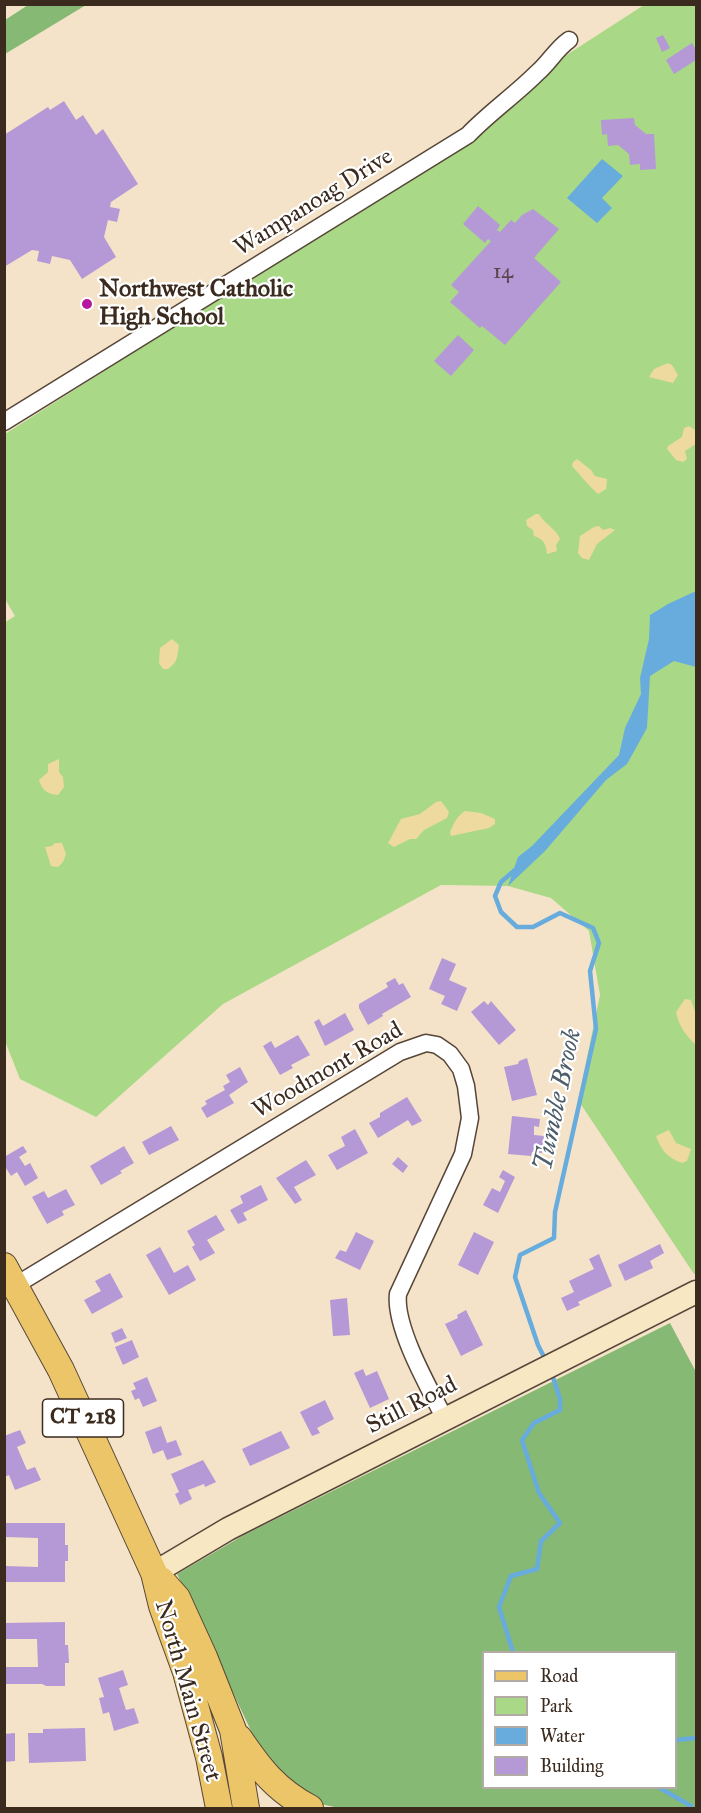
<!DOCTYPE html>
<html>
<head>
<meta charset="utf-8">
<style>
  body { margin:0 }
  #map { position:relative; width:701px; height:1813px; overflow:hidden; background:#f4e3c9; font-family:"IM FELL Great Primer",serif }
  canvas { display:block }
  .frame { position:absolute; inset:0; border:6px solid #3b2a1e; pointer-events:none }
  .legend { position:absolute; left:482px; top:1651px; width:195px; height:138px; box-sizing:border-box; background:#fff; border:2px solid #b1aaa5; margin:0; padding:8px 10px; list-style:none; font-size:18px; color:#3b2a1e }
  .legend li { display:flex; align-items:center; gap:12px; height:30px }
  .legend b { width:30px; border:2px solid #b1aaa5 }
</style>
</head>
<body>
<div id="map">
<canvas width="701" height="1813"></canvas>
<div class="frame"></div>
<ul class="legend">
<li><b style="height:8px;background:#ecc569"></b>Road</li>
<li><b style="height:16px;background:#a9d987"></b>Park</li>
<li><b style="height:16px;background:#68abdd"></b>Water</li>
<li><b style="height:16px;background:#b598d6"></b>Building</li>
</ul>
</div>
<script>
const ctx = document.querySelector('canvas').getContext('2d');
ctx.lineJoin = 'round';
function fillPath(path, color) { ctx.fillStyle = color; ctx.fill(path, 'evenodd'); }
function stroke(path, color, width, dash) { ctx.strokeStyle = color; ctx.lineWidth = width; ctx.lineCap = dash ? 'butt' : 'round'; ctx.setLineDash(dash || []); ctx.stroke(path); }
function label(font, color, halo, rows, align = 'center') {
  ctx.font = font + ' "IM FELL Great Primer",serif'; ctx.lineWidth = 4.5; ctx.setLineDash([]); ctx.textBaseline = 'middle'; ctx.strokeStyle = halo; ctx.fillStyle = color; for (const [text, x, y, turn = 0] of rows) {
    ctx.save(); ctx.translate(x, y); ctx.rotate((+turn || 0) * Math.PI / 180); ctx.textAlign = isNaN(turn) ? turn : align; if (halo) ctx.strokeText(text, 0, 0); ctx.fillText(text, 0, 0); ctx.restore();
  }
}
fillPath(new Path2D(`
  M644,5H696V1273L694,1274L578,1100L600,995L589,931L551,898L508,886L441,885L223,1004L96,1117L20,1079L5,1041L4,623L15,616L5,599V434L479,133L551,65Z`), '#a9d987');
fillPath(new Path2D(`
  M28,5V4L86,5L5,54V20Z
  M670,1323L696,1372V1808H339L316,1803L261,1752L177,1574L244,1535ZM484,1652H676V1788H484Z`), '#86b974');
fillPath(new Path2D(`
  M668,363L672,365L678,375L673,383L649,377L654,369Z
  M689,426L696,431V444L685,451L687,459L683,462L676,460L667,449L668,446L682,437L684,428Z
  M577,459L591,470L595,476L607,479L606,489L598,494C588,485 581,476 572,466L573,462Z
  M536,514H539C545,525 556,528 560,539L556,545L557,551L547,554C546,544 544,539 534,536L533,530L527,526L526,520Z
  M599,526L603,530L610,528L615,530L597,544L589,560L582,558L578,553L580,536L594,527Z
  M172,639L179,645C177,657 178,662 168,669H163L159,663L160,648Z
  M59,759V772L63,777L64,787L58,795C47,794 42,790 39,780L48,772V764Z
  M441,801L449,812L447,818L424,830L416,839H410L394,847L388,843L401,819L420,814L436,802Z
  M465,811L481,813L495,819V824L489,828L451,836L450,832C454,823 457,816 465,811Z
  M55,843H62L66,854L63,862L58,867L51,866L45,847L52,846Z
  M685,999L691,1000L696,1014V1045C687,1037 678,1025 676,1012Z
  M669,1130L676,1143L691,1149L687,1161L682,1163C668,1158 661,1150 656,1136Z`), '#eeda9e');
fillPath(new Path2D(`
  M602,159L623,176L602,198L612,208L597,223L567,198Z
  M696,591V667L674,661L650,676L647,728L627,764L606,780L545,851L508,886L518,857L532,846L619,755L625,728L641,694L640,678L649,639L650,615L668,604Z`), '#68abdd');
stroke(new Path2D(`
  M515,870L501,882L495,896L501,912L517,927H533L560,913L593,928L599,943L590,971L596,1029L555,1212L554,1238L520,1255L515,1277L538,1345L546,1361
  M513,1652L499,1607L511,1576L537,1569L541,1541L560,1523L539,1493L522,1440L534,1423L560,1410V1399L551,1371
  M676,1740L696,1738
  M660,1788L691,1806V1808`), '#68abdd', 4.5);
fillPath(new Path2D(`
  M663,35L670,48L662,52L656,38Z
  M692,43L696,50V60L674,74L666,60Z
  M64,101L76,120L83,115L96,135L103,129L138,184L111,202L110,207L120,209L117,222L108,220L104,237L116,257L82,279L70,260L52,256L50,264L37,261L39,251L32,250L4,267V135L48,107L50,110Z
  M634,118L635,125L646,134H654L656,169L640,170V164L630,165L629,154L618,145L608,146L607,134L602,135L601,120Z
  M478,206L500,225L497,230L500,232L511,220L515,223L522,215L533,209L559,229L534,258L561,282L505,345L482,326L480,328L450,302L459,292L451,285L491,241L488,239L485,243L463,224Z
  M458,335L474,350L451,376L434,361Z
  M442,958L456,964L449,980L467,988L457,1011L441,1004L445,996L429,989Z
  M395,978L399,985L403,983L411,997L382,1014L383,1016L368,1025L359,1008V1004L388,987L386,983Z
  M484,1001L488,1005L491,1001L516,1030L499,1045L471,1012Z
  M345,1013L354,1030L325,1046L314,1022L319,1019L323,1026Z
  M298,1035L310,1055L291,1065L293,1068L280,1075L263,1046L271,1041L275,1048Z
  M527,1058L537,1095L512,1101L504,1067L518,1064L519,1061Z
  M240,1067L248,1082L229,1095L234,1103L207,1118L201,1108L207,1104L205,1101L225,1090L223,1086L230,1082L226,1075Z
  M407,1097L422,1121L412,1126L408,1120L378,1138L369,1123L380,1117V1113Z
  M512,1116L540,1119L539,1127L534,1126V1135L544,1136L542,1153L532,1152L531,1156L508,1154Z
  M171,1126L179,1140L149,1155L142,1142Z
  M355,1129L368,1153L337,1170L328,1155L345,1146L341,1137Z
  M23,1146L27,1152L19,1157L25,1166L30,1163L38,1178L25,1186L17,1172L11,1176L4,1165V1157Z
  M124,1146L134,1163L120,1171L122,1173L101,1185L90,1166Z
  M398,1157L408,1166L403,1173L392,1164Z
  M306,1160L316,1175L294,1187L302,1200L295,1204L276,1178Z
  M503,1170L515,1177L498,1213L483,1205L492,1188L500,1192L505,1181L499,1177Z
  M261,1185L268,1200L243,1213L247,1220L238,1224L230,1210L243,1203L240,1196Z
  M66,1189L75,1205L62,1211L64,1215L47,1224L32,1197L44,1191L48,1198Z
  M216,1215L225,1230L207,1240L215,1253L200,1261L192,1247L195,1245L187,1231Z
  M356,1232L374,1241L360,1270L335,1258L340,1250L346,1252Z
  M474,1232L494,1242L478,1275L458,1265Z
  M660,1244L664,1253L650,1261L653,1268L625,1281L618,1265Z
  M160,1247L174,1273L188,1265L196,1280L169,1295L146,1255Z
  M599,1254L612,1286L578,1302L580,1305L567,1311L561,1298L574,1292L569,1281L594,1269L589,1259Z
  M110,1273L123,1297L92,1314L84,1300L101,1291L95,1281Z
  M347,1298L350,1335L333,1336L330,1300Z
  M466,1310L483,1345L461,1356L445,1324L458,1318L457,1315Z
  M122,1328L127,1338L115,1343L111,1333Z
  M132,1340L139,1357L123,1365L115,1347Z
  M363,1369L366,1376L377,1371L389,1399L370,1408L354,1373Z
  M147,1377L157,1401L143,1407L139,1398L135,1400L131,1391L136,1389L133,1383Z
  M325,1400L334,1419L317,1428L320,1433L312,1436L300,1412Z
  M161,1426L167,1443L176,1440L182,1455L167,1460L163,1450L153,1454L145,1432Z
  M20,1430L26,1443L17,1447L27,1470L35,1467L41,1480L15,1490L9,1475L4,1477V1436Z
  M281,1431L290,1448L250,1466L242,1449Z
  M203,1460L216,1482L205,1487L204,1484L188,1490L192,1499L180,1505L175,1494L179,1492L171,1474Z
  M4,1523H65V1545H68V1561H65V1582H4V1566L38,1567V1538L4,1537Z
  M65,1622V1645H68L69,1663H65V1686H46L42,1684H4V1667H38L37,1639H4V1623Z
  M123,1670L128,1685L119,1688L126,1710L134,1708L139,1723L114,1731L109,1712L103,1714L99,1698L104,1697L98,1678Z
  M85,1728L86,1761L29,1763L28,1733H43V1729Z
  M15,1733V1761L4,1762V1734Z`), '#b598d6');
const street = new Path2D(`
  M4,422L468,135C489,113 515,95 537,73C549,63 556,49 569,40
  M16,1285L400,1052L426,1043L437,1045L450,1054L461,1069L466,1086L470,1118L463,1154L398,1294C394,1327 429,1388 445,1419`);
const secondary = new Path2D(`
  M154,1573L228,1529L696,1292`);
const primary = new Path2D(`
  M4,1266L61,1370L154,1573L162,1606L186,1672L209,1757L219,1808
  M161,1580L177,1598L204,1657L233,1730L246,1808
  M239,1738C260,1769 276,1790 310,1808`);
stroke(street, '#574638', 19);
stroke(secondary, '#574638', 25);
stroke(primary, '#574638', 28);
stroke(street, '#fff', 16);
stroke(secondary, '#f7e8c3', 22);
stroke(primary, '#ecc569', 26);
for (const [x, y, r, color] of [
  [87,304,6,"#b5179e"]
]) { const dot = new Path2D(); dot.arc(x, y, r, 0, 2 * Math.PI); ctx.fillStyle = color; ctx.fill(dot); stroke(dot, '#fff', 2); }
label('21px', '#5a464c', null, [
  ["14",503,273]
]);
for (const [x, y, w] of [
  [83,1418,81]
]) { const box = new Path2D(); box.roundRect(x - w / 2, y - 19, w, 38, 4.5); ctx.fillStyle = '#fff'; ctx.fill(box); stroke(box, '#3b2a1e', 1.5); }
label('bold 22px', '#3b2a1e', null, [
  ["CT 218",83,1418]
]);
label('24px', '#3b2a1e', '#fff', [
  ["Wampanoag Drive",314,203,-32],
  ["Woodmont Road",328,1071,-30],
  ["Still Road",412,1406,-27],
  ["North Main Street",187,1691,74]
]);
label('bold 24px', '#3b2a1e', '#fff', [
  ["Northwest Catholic",99,290],
  ["High School",99,318]
], 'left');
label('italic 26px', '#4d5e6a', '#fff', [
  ["Tumble Brook",559,1100,-78]
]);
</script>
</body>
</html>
